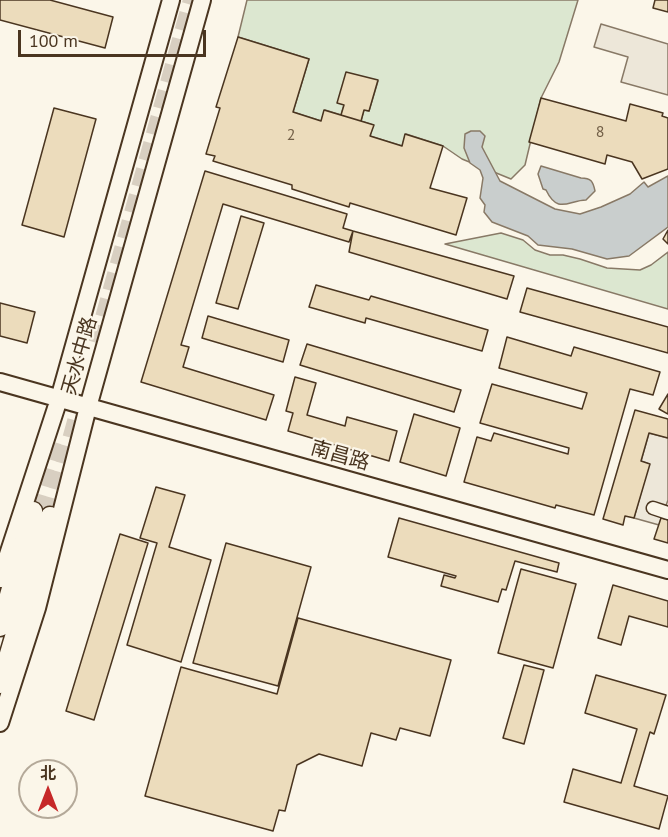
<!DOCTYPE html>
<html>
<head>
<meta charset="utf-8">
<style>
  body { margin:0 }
  #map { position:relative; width:668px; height:837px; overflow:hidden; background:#fbf6e9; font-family:"PT Sans","Noto Sans SC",sans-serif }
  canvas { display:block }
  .north { position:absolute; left:18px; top:759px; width:60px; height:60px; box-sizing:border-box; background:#fbf6e9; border:2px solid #b4a999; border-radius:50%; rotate:0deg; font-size:16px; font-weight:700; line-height:24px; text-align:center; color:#4a3520 }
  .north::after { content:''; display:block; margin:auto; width:21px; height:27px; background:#c62828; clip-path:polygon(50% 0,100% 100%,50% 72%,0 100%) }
  .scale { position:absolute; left:18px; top:30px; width:188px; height:27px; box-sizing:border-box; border:3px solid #4a3520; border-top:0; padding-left:8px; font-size:18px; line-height:21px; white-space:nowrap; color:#4a3520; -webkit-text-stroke:4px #fbf6e9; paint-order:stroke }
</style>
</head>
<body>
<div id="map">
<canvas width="668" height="837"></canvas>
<div class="north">北</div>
<div class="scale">100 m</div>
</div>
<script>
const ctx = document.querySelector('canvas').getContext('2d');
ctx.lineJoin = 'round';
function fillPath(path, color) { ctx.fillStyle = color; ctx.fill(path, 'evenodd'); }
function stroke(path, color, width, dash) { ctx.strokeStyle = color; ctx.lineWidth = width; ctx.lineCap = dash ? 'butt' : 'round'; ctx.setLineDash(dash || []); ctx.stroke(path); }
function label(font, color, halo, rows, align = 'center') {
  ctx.font = font + ' "PT Sans","Noto Sans SC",sans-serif'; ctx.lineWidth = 4.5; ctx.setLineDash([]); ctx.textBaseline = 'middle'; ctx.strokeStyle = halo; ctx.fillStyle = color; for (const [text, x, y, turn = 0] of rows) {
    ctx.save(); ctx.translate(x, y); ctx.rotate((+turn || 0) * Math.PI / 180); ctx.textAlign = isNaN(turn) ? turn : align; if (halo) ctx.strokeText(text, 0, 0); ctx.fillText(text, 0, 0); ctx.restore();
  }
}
const green = new Path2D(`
  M247,0H578L559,62L541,98L525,165L511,179L462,159L443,146L406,134L402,146L370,136L373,125L361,121L364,110L369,111L378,81L344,105L341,115L325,110L321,121L293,112L309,59L238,37Z
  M501,233L523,240L535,250L550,255H563L580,259L607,268L640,270L651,265L668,252V309L445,244Z`);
fillPath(green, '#dce7d0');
stroke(green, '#887966', 1.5);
const parking = new Path2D(`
  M601,24L668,44V95L621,82L628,57L594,47Z
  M649,433L668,438V500L659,525L634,518L649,464L641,461Z`);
fillPath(parking, '#ede7d9');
stroke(parking, '#887966', 1.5);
const water = new Path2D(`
  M471,131H480L485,136L482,147L500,181L555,209L580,214L601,207L630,194L644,182L648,187L668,176V227L629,256L607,259L572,249L538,245L528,236L492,222L484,212L485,205L480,198L483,178L480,170L470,163L464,148L465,134Z
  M541,166L581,178C591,178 593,181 595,191L586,200C569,200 558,215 546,190L543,189L538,174Z`);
fillPath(water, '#c9cecd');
stroke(water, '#887966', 1.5);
const building = new Path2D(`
  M0,0H50L113,17L105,48L0,20Z
  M655,0H668V12L653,8Z
  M238,37L309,59L293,112L321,121L324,110L374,125L370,136L402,146L405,134L443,146L430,188L467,198L456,235L350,203L349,207L292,189V185L213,161L215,156L206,154L220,108L216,107Z
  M346,72L378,80L369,111L364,110L361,121L341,115L344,105L337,103Z
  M541,98L626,121L630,104L663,113L662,116L668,118V169L642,179L632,162L607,155L605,164L529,142Z
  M54,108L96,119L64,237L22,225Z
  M205,171L347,214L343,228L353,231L349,242L223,204L181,345L189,347L183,367L274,395L266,420L141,382Z
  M241,216L264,223L238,309L216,303Z
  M668,230V244L663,239Z
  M353,231L514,276L507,299L349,252Z
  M316,285L369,300L371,296L488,330L482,351L366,318L365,323L309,307Z
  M527,288L668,327V353L520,312Z
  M0,303L35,312L27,343L0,336Z
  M208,316L289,340L283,362L202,338Z
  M507,337L571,356L574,347L660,372L653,395L630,389L594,515L556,505L555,508L464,482L477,437L491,441L494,433L568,454L569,448L480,423L492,384L582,409L587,393L499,368Z
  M307,344L461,390L454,412L300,365Z
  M295,377L316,383L307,415L345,426L347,417L397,431L389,461L288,431L293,413L286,411Z
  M668,394V414L659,409Z
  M635,410L668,419V438L649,433L641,461L650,464L634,518L625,516L623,525L603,519Z
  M414,414L460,428L446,476L400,462Z
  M156,487L185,495L169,547L211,560L181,662L127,645L157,543L140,538Z
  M399,518L559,563L557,572L515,561L506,590L502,589L498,602L441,586L444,575L455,578L456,576L388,557Z
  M661,518L668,520V543L654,539Z
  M120,534L148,543L94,720L66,711Z
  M226,543L311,567L278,686L193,663Z
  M521,569L576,584L553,668L498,653Z
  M613,585L668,601V627L629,616L621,645L598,638Z
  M298,618L451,660L430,736L400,728L396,740L371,733L362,766L319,754L297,765L285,811L279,810L273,831L145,796L181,667L277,694Z
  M524,665L544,670L524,744L503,738Z
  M596,675L666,695L654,734L650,732L634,786L668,796L659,829L564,802L573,769L621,783L637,729L585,713Z`);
fillPath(building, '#ecdcbc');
stroke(building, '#4a3520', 1.5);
stroke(new Path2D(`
  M97,343L192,0
  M33,511L54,438
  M50,516L83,396`), '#d8cfc1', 18, [18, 9]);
const street = new Path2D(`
  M653,508L668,513`);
const secondary = new Path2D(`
  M0,382L668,570
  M0,579L59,399L171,0
  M0,723L37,608L88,407L202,0`);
const primary = new Path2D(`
  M0,627L33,511
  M0,684L50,516`);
stroke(street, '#4a3520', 15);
stroke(secondary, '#4a3520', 20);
stroke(primary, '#4a3520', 21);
stroke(street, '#fbf6e9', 12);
stroke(secondary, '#fbf6e9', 16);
stroke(primary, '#fbf6e9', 18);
label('16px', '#725f47', null, [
  ["8",600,132],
  ["2",291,135]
]);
label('20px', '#4a3520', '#fbf6e9', [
  ["天水中路",80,356,-74],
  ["南昌路",340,456,16]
]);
</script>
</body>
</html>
